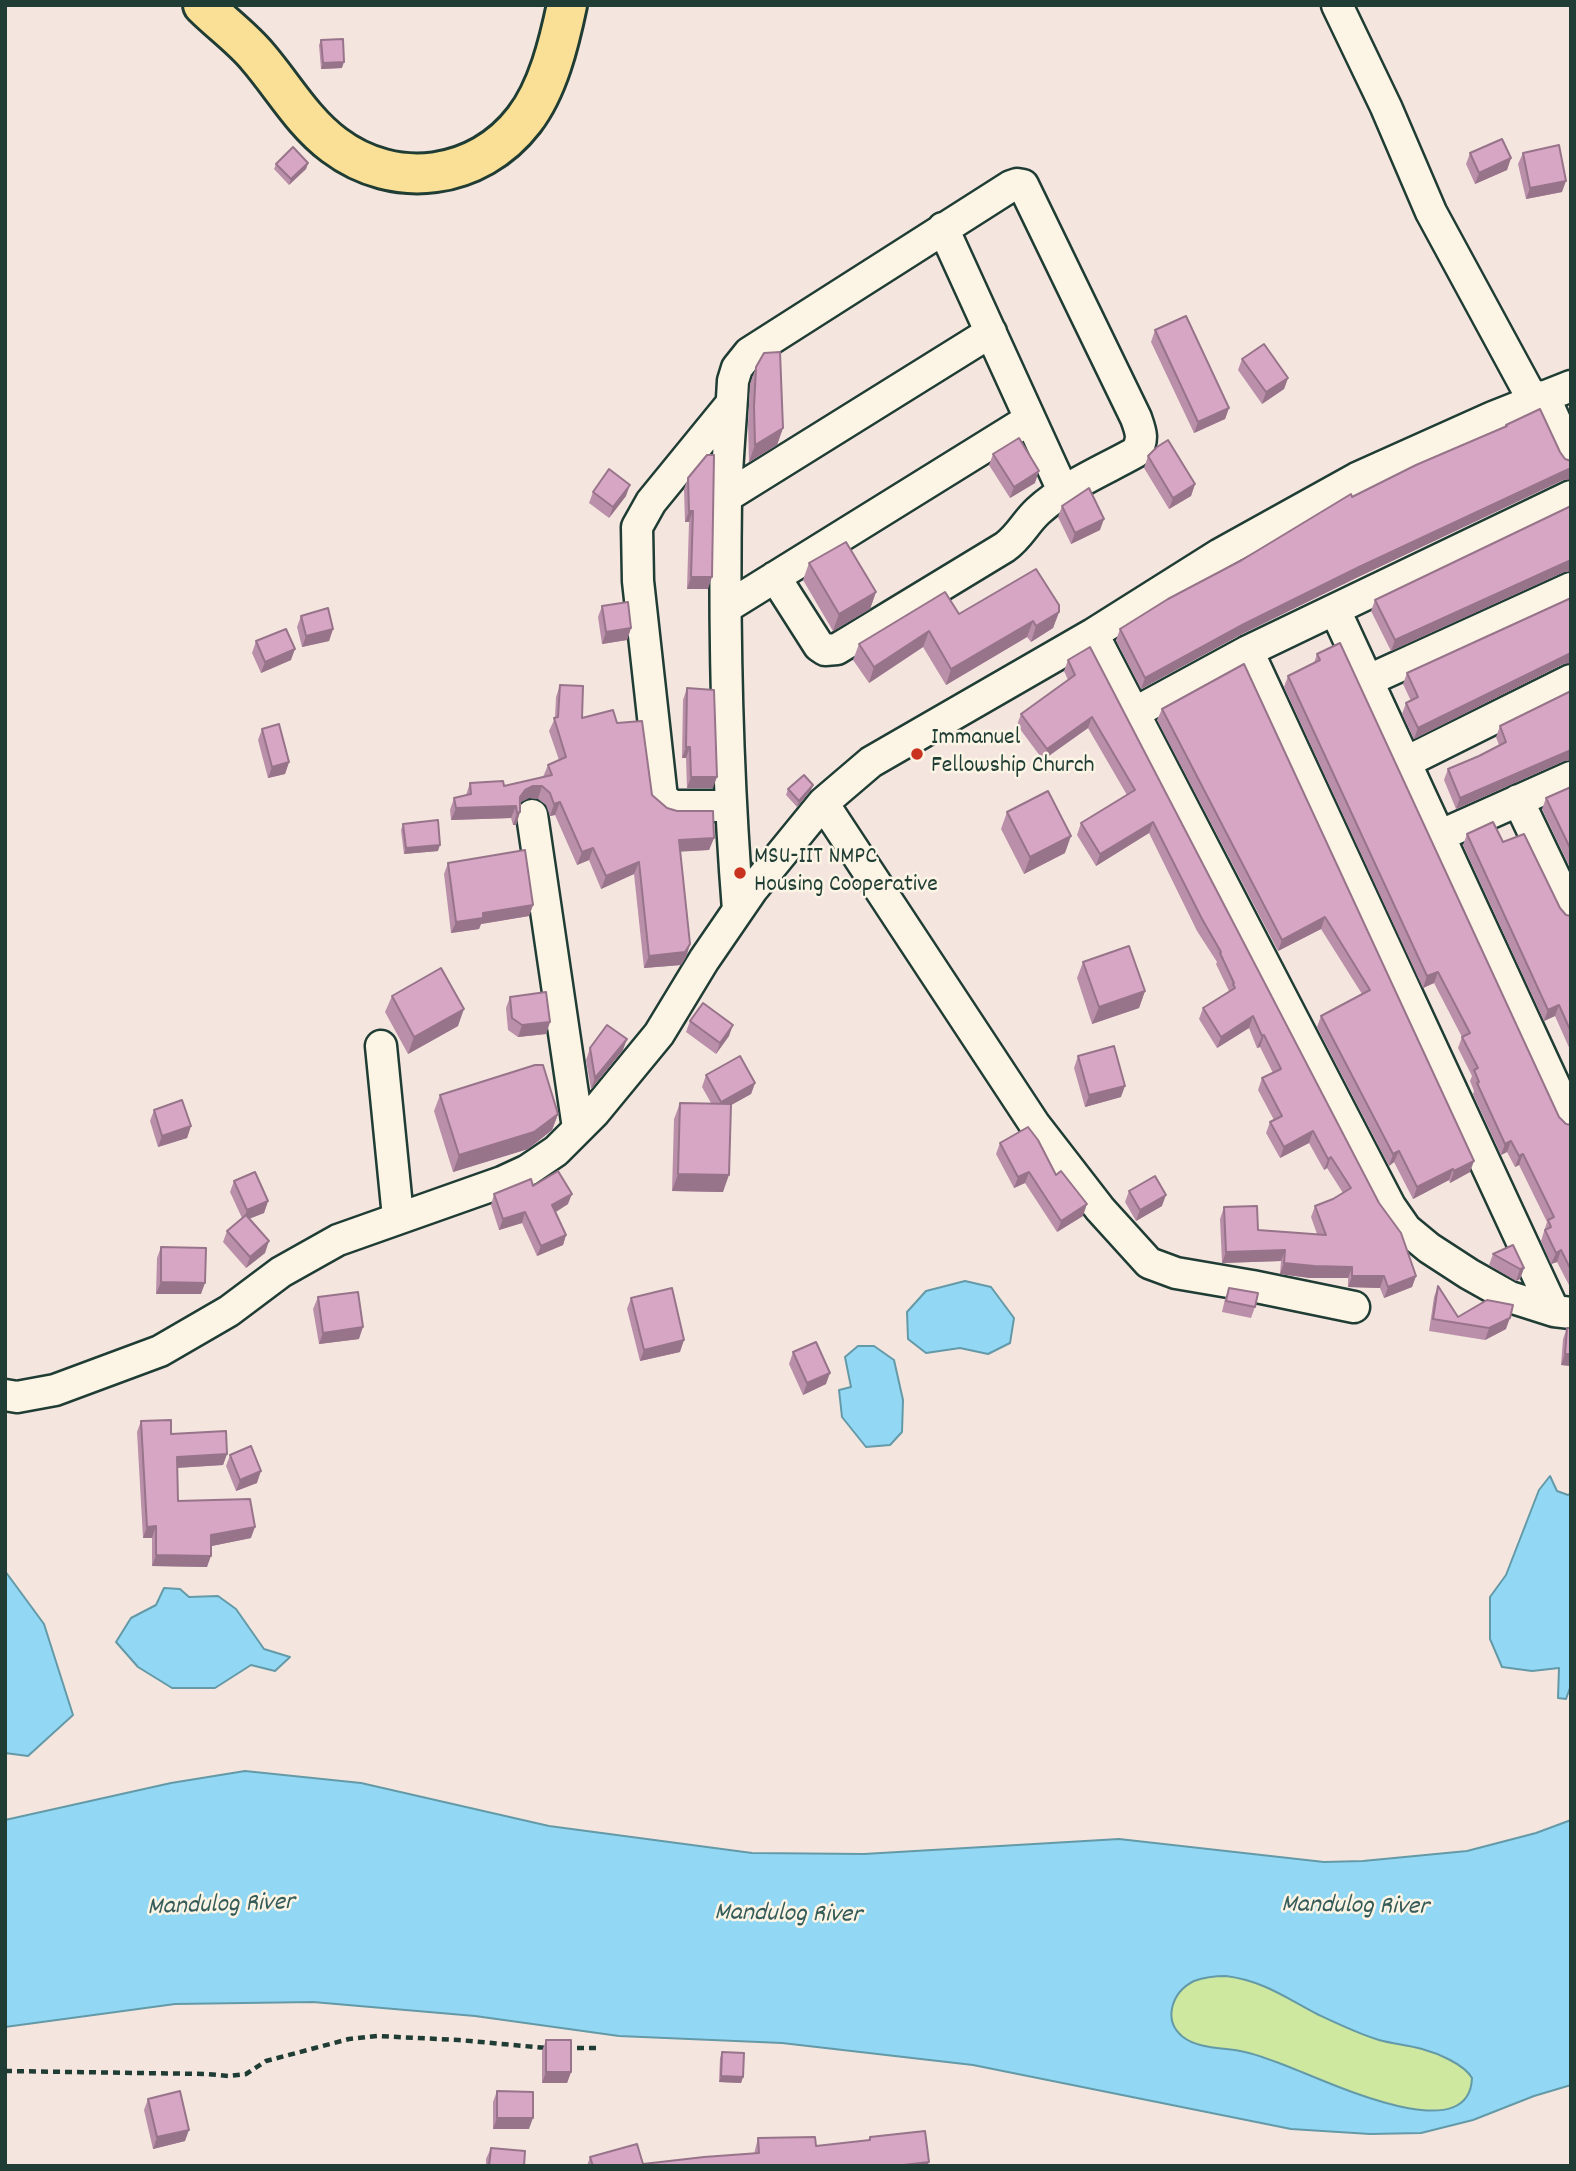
<!DOCTYPE html>
<html>
<head>
<meta charset="utf-8">
<style>
  body { margin:0 }
  #map { position:relative; width:1576px; height:2171px; overflow:hidden; background:#f5e5df; font-family:Dekko,sans-serif }
  canvas { display:block }
  .frame { position:absolute; inset:0; border:7px solid #1f3d34; pointer-events:none }
</style>
</head>
<body>
<div id="map">
<canvas width="1576" height="2171"></canvas>
<div class="frame"></div>
</div>
<script>
const ctx = document.querySelector('canvas').getContext('2d');
ctx.lineJoin = 'round';
function fillPath(path, color) { ctx.fillStyle = color; ctx.fill(path, 'evenodd'); }
function stroke(path, color, width, dash) { ctx.strokeStyle = color; ctx.lineWidth = width; ctx.lineCap = dash ? 'butt' : 'round'; ctx.setLineDash(dash || []); ctx.stroke(path); }
function label(font, color, halo, rows, align = 'center') {
  ctx.font = font + ' Dekko,sans-serif'; ctx.lineWidth = 5; ctx.setLineDash([]); ctx.textBaseline = 'middle'; ctx.strokeStyle = halo; ctx.fillStyle = color; for (const [text, x, y, turn = 0] of rows) {
    ctx.save(); ctx.translate(x, y); ctx.rotate((+turn || 0) * Math.PI / 180); ctx.textAlign = isNaN(turn) ? turn : align; if (halo) ctx.strokeText(text, 0, 0); ctx.fillText(text, 0, 0); ctx.restore();
  }
}
fillPath(new Path2D(`
  M1226,1976C1264,1981 1286,1998 1319,2015C1338,2024 1359,2034 1379,2040C1393,2044 1408,2045 1422,2049C1437,2053 1464,2064 1472,2078C1468,2155 1312,2073 1276,2062C1265,2058 1255,2054 1245,2052C1225,2048 1200,2050 1183,2037C1162,2020 1172,1992 1194,1981C1205,1977 1215,1976 1226,1976Z`), '#cee89f');
const water = new Path2D(`
  M965,1281L991,1287L1014,1318L1010,1343L988,1354L960,1348L926,1353L908,1339L907,1312L926,1291Z
  M858,1346H874L894,1360L903,1400L902,1432L890,1445L866,1447L842,1417L839,1390L851,1387L845,1357Z
  M1550,1476L1557,1491L1568,1495L1571,1493V1685L1566,1699L1558,1698L1559,1668L1532,1671L1502,1667L1490,1639V1597L1506,1575L1539,1490Z
  M5,1571L44,1624L73,1715L28,1756L5,1753Z
  M164,1588L180,1589L189,1597L218,1596L236,1609L264,1649L290,1657L275,1671L251,1665L215,1688H172L138,1667L116,1642L131,1618L156,1605Z
  M245,1771L361,1783L549,1826L752,1853L864,1854L1119,1839L1324,1862L1363,1861L1467,1851L1536,1833L1571,1820V2085L1534,2096L1473,2120L1421,2133L1370,2134L1291,2129L973,2065L782,2043L619,2036L475,2016L313,2002L175,2004L5,2027V1820L171,1783ZM1226,1976C1264,1981 1286,1998 1319,2015C1338,2024 1359,2034 1379,2040C1393,2044 1408,2045 1422,2049C1437,2053 1464,2064 1472,2078C1469,2155 1311,2073 1276,2062C1265,2058 1255,2054 1245,2052C1225,2047 1200,2050 1183,2037C1162,2020 1172,1992 1194,1981C1205,1977 1215,1976 1226,1976Z`);
fillPath(water, '#92d8f4');
stroke(water, '#649aa7', 2);
const minor = new Path2D(`
  M1337,5L1386,107L1431,212L1533,400
  M943,228L1064,493
  M1544,396L1571,456
  M726,497L991,332
  M727,607L1030,419
  M1335,610L1571,1121
  M1093,634L1390,1206L1406,1229L1429,1248L1469,1274L1510,1297L1554,1311L1571,1313
  M1248,651L1554,1311
  M1369,680L1571,588
  M1134,713L1248,651L1571,496
  M1406,762L1571,680
  M1518,800L1571,911
  M823,803L1035,1125L1100,1209L1149,1263L1176,1273L1252,1286L1354,1307
  M730,806H673L662,798L638,581L637,527L651,502L731,404
  M532,815L578,1128
  M1439,836L1571,777
  M738,910C727,773 724,636 726,498C727,459 731,420 733,381L737,368L749,353L1011,186L1017,184L1023,185L1136,418C1141,432 1144,439 1136,452C1104,470 1065,486 1038,511C1025,523 1020,536 1005,547L837,649L825,650L819,646L775,577
  M381,1046L398,1217
  M5,1395L17,1397L55,1390L160,1351L229,1311L281,1272L338,1240L502,1182L528,1170L556,1151L594,1113L659,1034L704,960L752,890L823,803L871,762L1093,634L1220,554L1357,478L1493,417L1571,386`);
const major = new Path2D(`
  M203,5C220,22 242,38 257,56C283,86 302,121 334,145C395,191 478,180 524,120C548,89 559,43 567,5`);
stroke(minor, '#1f3d34', 35);
stroke(major, '#1f3d34', 44);
stroke(new Path2D(`
  M565,2048H601
  M5,2071L206,2074L229,2076L246,2074L266,2061L349,2039L377,2036L459,2040L546,2048`), '#1f3d34', 4.5, [7, 5]);
stroke(minor, '#fcf5e5', 30);
stroke(major, '#f9e096', 38);
fillPath(new Path2D(`
  M321,40L342,68L321,69L319,45Z
  M1470,153L1511,158L1507,170L1475,184L1466,164Z
  M1523,153L1562,192L1526,199L1518,164Z
  M308,163L306,169L289,185L274,169L276,164Z
  M1155,330L1229,408L1225,419L1194,433L1151,342Z
  M1242,359L1288,378L1284,389L1262,404L1238,370Z
  M756,367L783,428L777,445L749,462L748,424L750,384Z
  M1506,425L1560,452L1565,459L1571,461V479L1563,480L1354,579L1240,635L1141,689L1116,640L1120,629L1352,497L1505,427Z
  M993,454L1035,483L1010,498L989,465Z
  M1148,456L1195,484L1191,496L1169,509L1144,468Z
  M688,478L708,589H687L689,522H685L684,489Z
  M593,492L626,496L609,518L589,503Z
  M1062,506L1100,530L1071,544L1058,517Z
  M1571,506V571L1564,572L1391,651L1371,611L1375,600Z
  M809,563L876,592L870,609L833,631L803,580Z
  M602,606L631,628L627,640L602,644L598,617Z
  M1059,612L1053,628L1031,642L1027,637L946,685L923,647L869,683L853,660L859,644L959,614Z
  M301,616L333,629L329,641L302,647L297,627Z
  M256,641L291,660L261,673L252,653Z
  M1317,654L1559,1117L1566,1124L1571,1125V1289L1557,1262L1551,1264L1541,1241L1547,1222L1519,1165L1515,1167L1507,1152L1501,1155L1473,1094L1474,1091L1470,1081L1472,1076L1458,1048L1462,1037L1434,983L1423,988L1284,687L1288,676L1314,663Z
  M1068,660L1416,1276L1412,1287L1384,1298L1380,1288L1348,1287V1278H1310L1280,1274L1281,1261L1222,1263L1220,1219L1224,1207L1258,1230L1317,1234L1311,1217L1315,1206L1333,1199L1343,1193L1327,1168L1324,1170L1309,1143L1280,1158L1266,1133L1270,1122L1274,1120L1258,1090L1262,1078L1273,1073L1260,1047L1257,1048L1249,1028L1217,1048L1199,1019L1203,1008L1229,991L1216,964L1217,962L1197,931L1149,833L1096,866L1077,835L1081,823L1127,795L1088,728L1043,760L1017,725L1021,714L1068,680L1064,671Z
  M1244,664L1470,1172L1450,1183L1449,1180L1413,1199L1394,1162L1389,1166L1317,1027L1321,1016L1362,994L1321,929L1278,951L1157,720L1162,709Z
  M1563,664L1414,739L1402,714L1406,703L1411,701L1403,684L1407,673Z
  M560,685L582,718L617,723L652,795L667,808L714,838L709,850L680,851L690,944L686,957L681,965L644,968L634,874L601,889L589,860L577,865L555,815L550,816L546,805L538,799L529,798L521,802L520,812L516,825H513L511,818L451,820L450,810L454,798L466,795L470,783L504,786L543,777L548,765L559,760L549,731L555,718L556,697Z
  M687,688L713,788H687L686,758H682L683,700Z
  M1571,691V760L1564,761L1456,809L1444,780L1448,769L1479,756L1499,745L1496,737L1500,726Z
  M262,729L289,762L285,774L268,778L258,740Z
  M1571,787V870L1542,809L1546,798Z
  M788,789L811,790L797,807L786,795Z
  M1007,812L1065,853L1024,874L1001,829Z
  M403,824L438,851L404,854L401,830Z
  M1467,834L1503,842L1560,908L1566,915L1571,916V1052L1555,1016L1544,1021L1463,845Z
  M448,863L533,905L529,916L481,924L479,929L451,933L444,874Z
  M1083,962L1145,991L1139,1008L1092,1024L1077,978Z
  M392,996L458,1026L408,1054L385,1012Z
  M510,997L550,1022L546,1034L518,1037L508,1030L506,1008Z
  M690,1021L729,1036L716,1054L686,1032Z
  M590,1048L623,1050L591,1089L586,1060Z
  M1078,1056L1121,1097L1085,1107L1074,1068Z
  M706,1075L755,1083L751,1094L731,1105L723,1192L672,1191L674,1119L680,1103H711L702,1087Z
  M440,1095L558,1114L552,1130L528,1149L453,1172L434,1111Z
  M154,1110L191,1126L187,1138L158,1147L150,1121Z
  M1000,1143L1083,1216L1057,1232L1025,1183L1014,1188L996,1154Z
  M234,1181L268,1201L264,1213L249,1219L265,1253L246,1268L223,1242L227,1231L242,1218L230,1192Z
  M533,1186L568,1204L556,1212L566,1235L563,1245L537,1256L522,1223L499,1230L491,1205L494,1194Z
  M1129,1191L1162,1206L1136,1221L1125,1202Z
  M161,1247L201,1294H156L157,1258Z
  M1493,1254L1524,1268L1520,1279L1516,1281L1489,1265Z
  M1438,1286L1458,1317L1506,1329L1485,1340L1429,1331L1434,1297Z
  M1229,1288L1255,1307L1251,1318L1222,1312L1225,1299Z
  M318,1297L359,1339L319,1344L313,1309Z
  M631,1298L680,1352L640,1361L627,1309Z
  M1567,1328H1571V1366L1561,1365L1563,1339Z
  M793,1352L826,1384L803,1395L789,1364Z
  M141,1421L171,1434L227,1454L223,1465L178,1468V1501L251,1538L211,1546L207,1567L152,1566V1538H143L137,1432Z
  M230,1455L257,1483L236,1491L226,1466Z
  M546,2040L571,2072L567,2083H542V2051Z
  M722,2052L743,2077L741,2083L719,2082L720,2058Z
  M497,2091L529,2129H493V2102Z
  M148,2099L185,2141L153,2149L144,2110Z
  M870,2137L929,2162L927,2166H587L590,2157L643,2164L754,2154L758,2138L816,2146L868,2140Z
  M491,2148L524,2166H486V2159Z`), '#ba8fa9');
fillPath(new Path2D(`
  M344,62L342,68L321,69L323,63Z
  M1511,158L1507,170L1475,184L1479,173Z
  M308,163L306,169L289,185L291,179Z
  M1566,181L1562,192L1526,199L1530,188Z
  M1288,378L1284,389L1262,404L1266,392Z
  M1229,408L1225,419L1194,433L1198,422Z
  M783,428L777,445L749,462L755,445Z
  M1571,468V479L1563,480L1354,579L1240,635L1141,689L1145,678L1244,624L1359,567Z
  M1039,471L1035,483L1010,498L1014,487Z
  M1195,484L1191,496L1169,509L1173,498Z
  M630,485L626,496L609,518L613,507Z
  M689,511H693L689,522H685Z
  M1104,519L1100,530L1071,544L1075,533Z
  M1571,560V571L1564,572L1391,651L1395,640Z
  M691,577H712L708,589H687Z
  M876,592L870,609L833,631L839,614Z
  M1059,612L1053,628L1031,642L1036,626Z
  M1033,621L1027,637L946,685L951,669Z
  M631,628L627,640L602,644L606,632Z
  M333,629L329,641L302,647L306,636Z
  M929,631L923,647L869,683L874,667Z
  M295,649L291,660L261,673L265,662Z
  M1567,653H1571V663L1563,664L1414,739L1418,728Z
  M1092,717L1088,728L1043,760L1047,749Z
  M686,747H690L686,758H682Z
  M1568,750H1571V760L1564,761L1456,809L1460,798Z
  M289,762L285,774L268,778L272,767Z
  M691,777H717L713,788H687Z
  M813,785L811,790L797,807L799,801Z
  M533,786H542L538,799L529,798L521,802L516,809L520,797L525,790Z
  M560,802L555,815L550,816L554,804Z
  M516,806L511,818L451,820L456,808Z
  M520,812L516,825H513L517,813Z
  M1153,822L1149,833L1096,866L1100,854Z
  M1071,836L1065,853L1024,874L1030,857Z
  M714,838L709,850L675,852L679,840Z
  M440,845L438,851L404,854L406,848Z
  M593,848L589,860L577,865L582,852Z
  M639,862L634,874L601,889L606,876Z
  M533,905L529,916L481,924L479,929L451,933L456,922L483,913Z
  M1325,917L1321,929L1278,951L1282,940Z
  M690,944L686,957L681,965L644,968L649,956Z
  M1438,972L1434,983L1423,988L1427,976Z
  M1145,991L1139,1008L1092,1024L1099,1007Z
  M1559,1005L1555,1016L1544,1021L1548,1010Z
  M464,1009L458,1026L408,1054L414,1037Z
  M1253,1016L1249,1028L1217,1048L1221,1037Z
  M550,1022L546,1034L518,1037L522,1025Z
  M733,1025L729,1036L716,1054L720,1043Z
  M1264,1035L1260,1047L1257,1048L1262,1036Z
  M627,1039L623,1050L591,1089L595,1078Z
  M755,1083L751,1094L717,1113L721,1102Z
  M1125,1086L1121,1097L1085,1107L1089,1095Z
  M558,1114L552,1130L528,1149L453,1172L459,1155Z
  M191,1126L187,1138L158,1147L162,1136Z
  M1313,1131L1309,1143L1280,1158L1284,1147Z
  M1511,1141L1507,1152L1501,1155L1505,1144Z
  M1399,1151L1394,1162L1389,1166L1393,1154Z
  M1523,1154L1519,1165L1515,1167L1519,1156Z
  M1331,1157L1327,1168L1324,1170L1328,1159Z
  M1474,1161L1470,1172L1450,1183L1454,1171Z
  M1453,1169L1449,1180L1413,1199L1417,1187Z
  M1029,1172L1025,1183L1014,1188L1018,1177Z
  M678,1174L729,1175L723,1192L672,1191Z
  M572,1194L568,1204L549,1216L552,1205Z
  M1166,1195L1162,1206L1136,1221L1140,1210Z
  M268,1201L264,1213L243,1221L247,1210Z
  M1087,1204L1083,1216L1057,1232L1061,1221Z
  M525,1212L522,1223L499,1230L503,1219Z
  M566,1235L563,1245L537,1256L541,1246Z
  M269,1241L265,1253L246,1268L250,1257Z
  M1285,1250L1281,1261L1222,1263L1226,1252Z
  M1561,1250L1557,1262L1551,1264L1556,1253Z
  M1284,1263L1352,1267L1348,1278H1310L1280,1274Z
  M1524,1268L1520,1279L1516,1281L1520,1269Z
  M1352,1276H1384L1380,1288L1348,1287Z
  M1416,1276L1412,1287L1384,1298L1388,1287Z
  M161,1282L205,1283L201,1294H156Z
  M1510,1318L1506,1329L1485,1340L1489,1328Z
  M363,1327L359,1339L319,1344L323,1333Z
  M684,1340L680,1352L640,1361L644,1350Z
  M1565,1354H1571V1366L1561,1365Z
  M830,1373L826,1384L803,1395L807,1383Z
  M227,1454L223,1465L173,1468L177,1457Z
  M261,1471L257,1483L236,1491L240,1480Z
  M156,1526L152,1538H143L147,1527Z
  M255,1527L251,1538L207,1547L211,1535Z
  M156,1555L211,1556L207,1567L152,1566Z
  M546,2072H571L567,2083H542Z
  M721,2076L743,2077L741,2083L719,2082Z
  M497,2118H533L529,2129H493Z
  M189,2130L185,2141L153,2149L157,2137Z
  M929,2162L927,2166H895Z`), '#97748a');
const building = new Path2D(`
  M343,39L344,62L323,63L321,40Z
  M1502,139L1511,158L1479,173L1470,153Z
  M1559,145L1566,181L1530,188L1523,153Z
  M293,147L308,163L291,179L276,164Z
  M1186,316L1229,408L1198,422L1155,330Z
  M1264,344L1288,378L1266,392L1242,359Z
  M780,352L783,428L755,445L754,407L756,367L764,353Z
  M1540,409L1560,452L1565,459L1571,461V468L1359,567L1244,624L1145,678L1120,629L1168,599L1242,560L1351,494L1352,497L1416,465L1507,426L1506,425Z
  M1019,438L1039,471L1014,487L993,454Z
  M1168,440L1195,484L1173,498L1148,456L1157,447Z
  M707,455H714L712,577H691L693,511H689L688,478Z
  M609,469L630,485L613,507L593,492Z
  M1089,488L1104,519L1075,533L1062,506Z
  M1571,506V560L1395,640L1375,600Z
  M846,542L876,592L839,614L809,563Z
  M1036,569L1059,605V612L1036,626L1033,621L951,669L929,631L874,667L859,644L945,592L959,614Z
  M1571,598V653L1418,728L1406,703L1418,697L1407,673Z
  M628,602L631,628L606,632L602,606Z
  M328,608L333,629L306,636L301,616Z
  M286,629L295,649L265,662L256,641Z
  M1340,643L1559,1117L1566,1124L1571,1125V1270L1561,1250L1556,1253L1545,1230L1551,1227L1548,1220L1554,1217L1523,1154L1519,1156L1511,1141L1505,1144L1477,1083L1479,1082L1474,1070L1478,1068L1462,1037L1470,1033L1438,972L1427,976L1288,676L1320,660L1317,654Z
  M1090,647L1379,1203L1401,1233L1416,1276L1388,1287L1384,1276H1352V1267L1314,1266L1284,1263L1285,1250L1226,1252L1224,1207L1257,1206L1258,1230L1326,1235L1315,1206L1333,1199L1351,1188L1331,1157L1328,1159L1313,1131L1284,1147L1270,1122L1282,1116L1262,1078L1281,1069L1264,1035L1262,1036L1253,1016L1221,1037L1203,1008L1235,988L1233,984L1234,983L1220,953L1221,952L1202,919L1153,822L1100,854L1081,823L1135,790L1092,717L1047,749L1021,714L1075,675L1068,660Z
  M1244,664L1474,1161L1454,1171L1453,1169L1417,1187L1399,1151L1393,1154L1321,1016L1370,990L1325,917L1282,940L1162,709Z
  M560,685L583,686L582,718L613,710L617,723L642,721L652,795L667,808L677,811H713L714,838L679,840L690,944L685,952L649,956L639,862L606,876L593,848L582,852L560,802L554,804L550,793L542,786H533L525,790L520,797V812L517,813L516,806L456,808L454,798L471,794L470,783L503,781L504,786L552,775L548,765L566,757L554,718L558,717Z
  M687,688L714,690L717,777H691L690,747H686Z
  M1571,691V750L1460,798L1448,769L1479,756L1506,742L1500,726Z
  M279,724L289,762L272,767L262,729Z
  M804,775L813,785L799,801L788,789Z
  M1571,787V850L1546,798Z
  M1048,791L1071,836L1030,857L1007,812Z
  M438,820L440,845L406,848L403,824Z
  M1493,822L1503,842L1524,834L1560,908L1566,915L1571,916V1032L1559,1005L1548,1010L1467,834Z
  M525,850L533,905L483,913V918L456,922L448,863Z
  M1129,946L1145,991L1099,1007L1083,962Z
  M441,968L464,1009L414,1037L392,996Z
  M546,992L550,1022L522,1025L512,1018L510,997Z
  M703,1003L733,1025L720,1043L690,1021Z
  M607,1025L627,1039L595,1078L590,1048Z
  M1114,1046L1125,1086L1089,1095L1078,1056Z
  M740,1056L755,1083L721,1102L706,1075Z
  M535,1065H543L558,1114L534,1132L459,1155L440,1095Z
  M182,1100L191,1126L162,1136L154,1110Z
  M680,1103L731,1104L729,1175L678,1174Z
  M1028,1127L1038,1140L1056,1175L1061,1171L1087,1204L1061,1221L1029,1172L1018,1177L1000,1143Z
  M558,1171L572,1194L552,1205L566,1235L541,1246L525,1212L503,1219L494,1194L531,1179L533,1186Z
  M255,1172L268,1201L247,1210L234,1181Z
  M1155,1176L1166,1195L1140,1210L1129,1191Z
  M246,1215L269,1241L250,1257L227,1231Z
  M1513,1245L1524,1268L1520,1269L1493,1254Z
  M161,1247L206,1248L205,1283L161,1282Z
  M1438,1286L1458,1317L1487,1300L1513,1305L1510,1318L1489,1328L1433,1319Z
  M672,1288L684,1340L644,1350L631,1298Z
  M1229,1288L1258,1293L1255,1307L1226,1301Z
  M358,1292L363,1327L323,1333L318,1297Z
  M1567,1328H1571V1354H1565Z
  M816,1342L830,1373L807,1383L793,1352Z
  M171,1420V1434L226,1431L227,1454L177,1457L178,1501L250,1499L255,1527L211,1535V1556L156,1555V1526L147,1527L141,1421Z
  M251,1446L261,1471L240,1480L230,1455Z
  M546,2040H571V2072H546Z
  M722,2052L744,2053L743,2077L721,2076Z
  M180,2091L189,2130L157,2137L148,2099Z
  M497,2091L533,2092V2118H497Z
  M925,2131L929,2162L895,2166H593L590,2157L637,2144L643,2164L704,2157L759,2153L758,2138L815,2137L816,2146L870,2140V2137Z
  M491,2148L525,2151L524,2166H489Z`);
fillPath(building, '#d8a6c5');
stroke(building, '#97748a', 2);
for (const [x, y, r, color] of [
  [917,754,7,"#c8321e"],
  [740,873,7,"#c8321e"]
]) { const dot = new Path2D(); dot.arc(x, y, r, 0, 2 * Math.PI); ctx.fillStyle = color; ctx.fill(dot); stroke(dot, '#fcf5e5', 2.5); }
label('24px', '#1f3d34', '#fcf5e5', [
  ["Immanuel",931,740],
  ["Fellowship Church",931,768],
  ["MSU-IIT NMPC",754,859],
  ["Housing Cooperative",754,887]
], 'left');
label('italic 26px', '#365c5a', '#fcf5e5', [
  ["Mandulog River",221,1907,-2],
  ["Mandulog River",1355,1908,1],
  ["Mandulog River",788,1916,1]
]);
</script>
</body>
</html>
